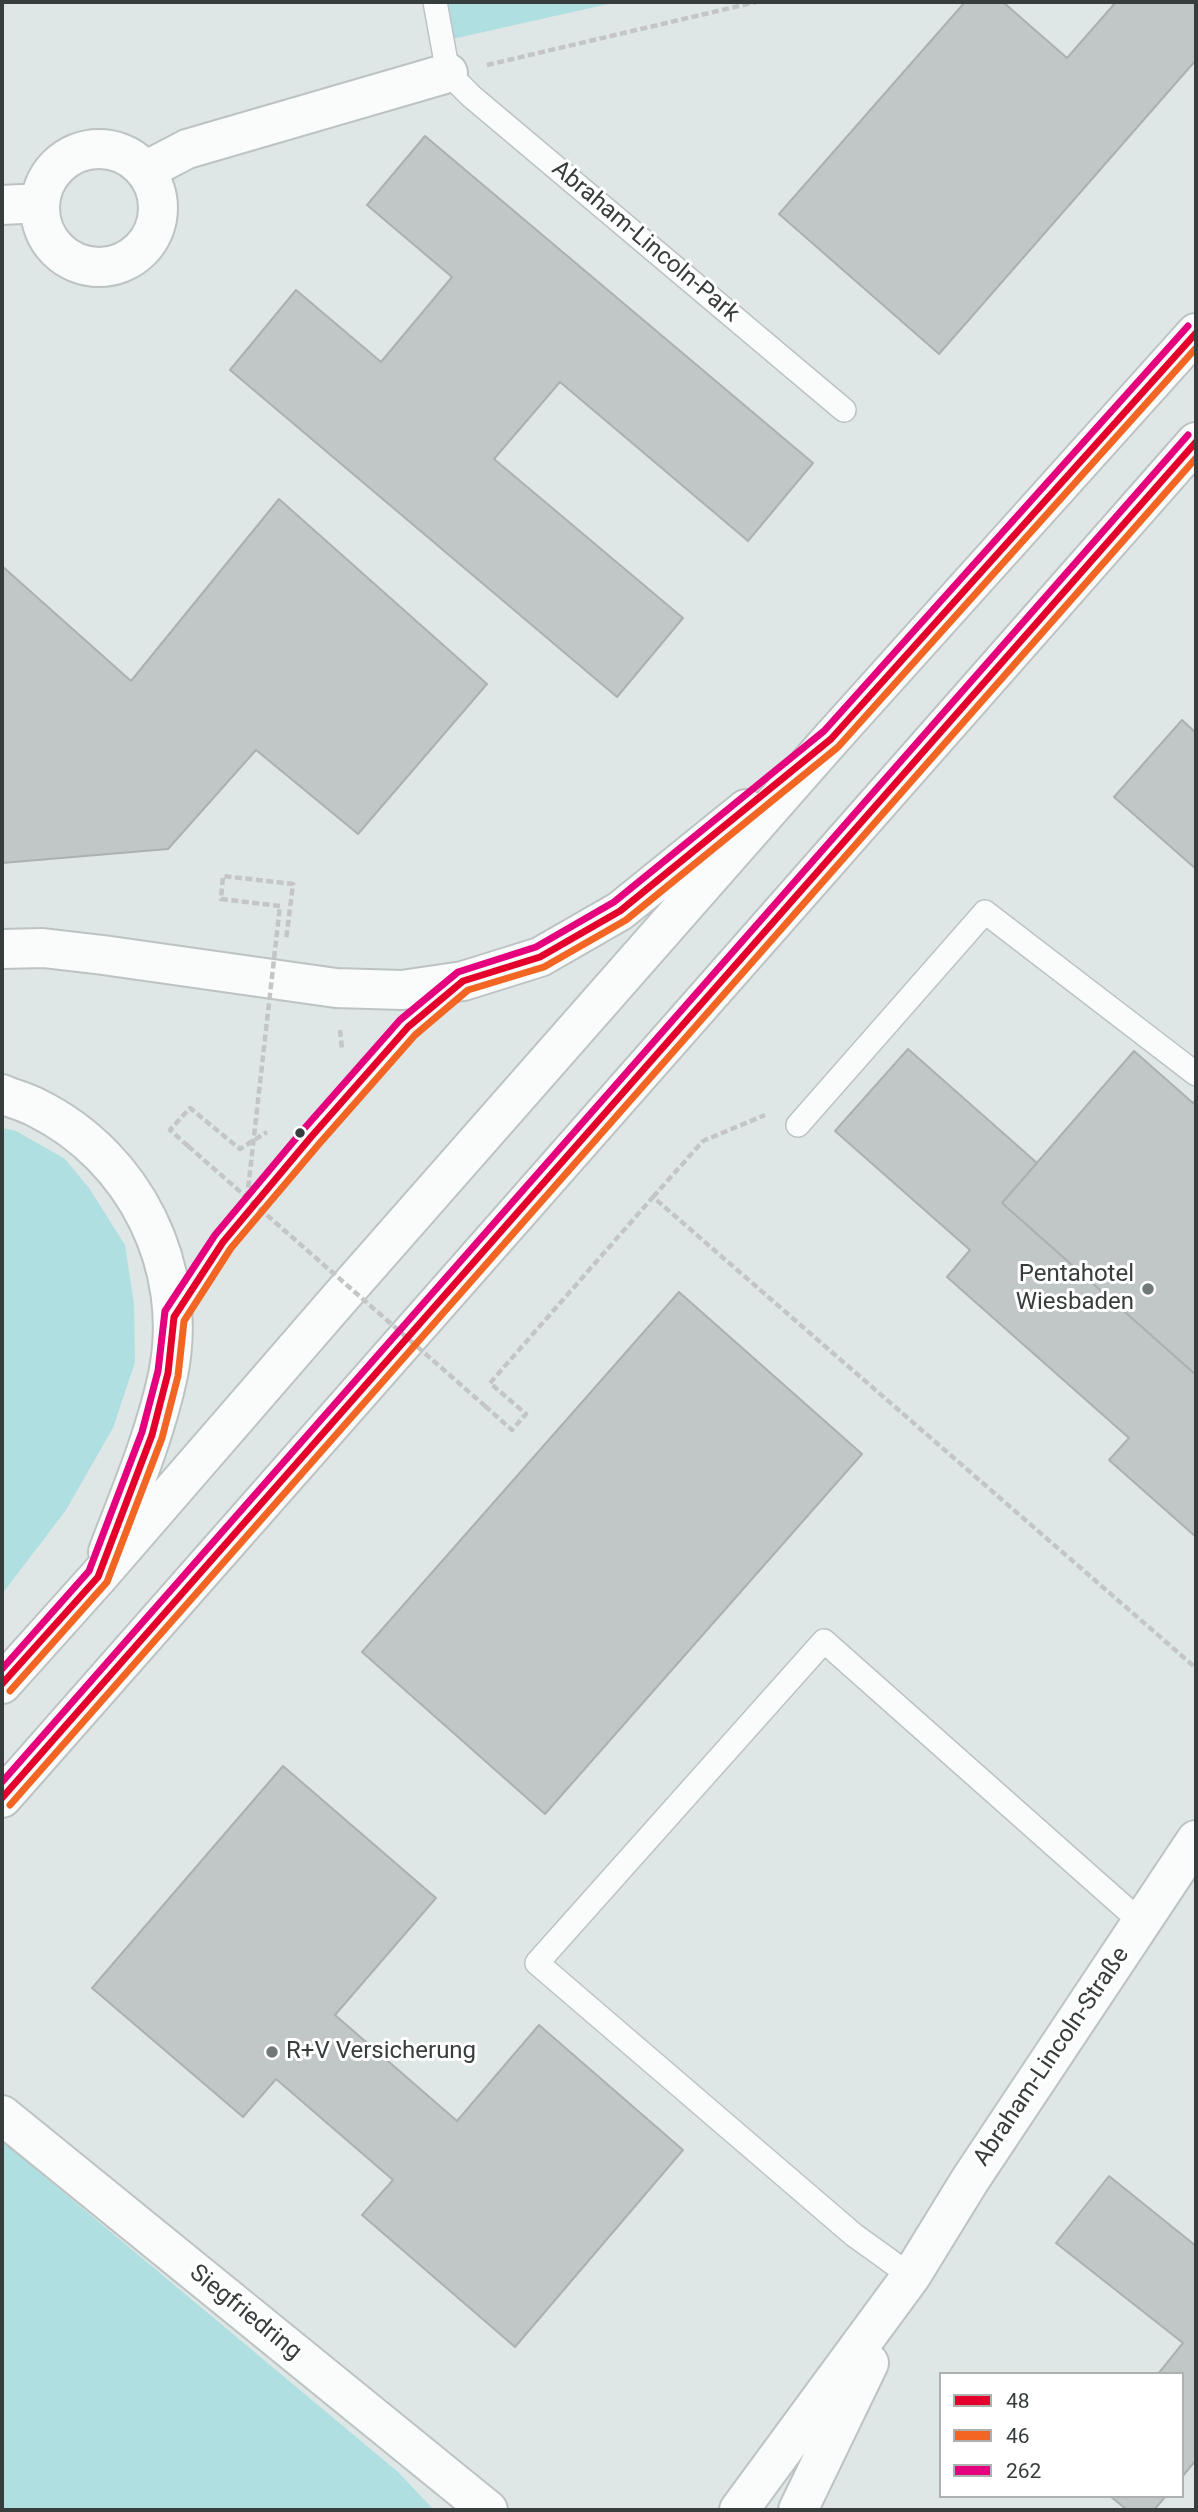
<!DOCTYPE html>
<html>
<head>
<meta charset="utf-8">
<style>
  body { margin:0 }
  #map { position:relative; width:1198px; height:2512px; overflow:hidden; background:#dee6e6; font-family:Roboto,sans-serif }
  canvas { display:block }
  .frame { position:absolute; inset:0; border:4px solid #373c3d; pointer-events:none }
  .legend { position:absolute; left:939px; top:2372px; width:245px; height:126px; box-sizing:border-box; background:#fff; border:2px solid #afb1b1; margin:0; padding:9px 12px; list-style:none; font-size:21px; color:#373c3d }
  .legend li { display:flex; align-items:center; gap:14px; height:35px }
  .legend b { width:35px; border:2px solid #afb1b1 }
</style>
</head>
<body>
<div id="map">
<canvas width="1198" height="2512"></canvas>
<div class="frame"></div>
<ul class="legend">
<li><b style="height:9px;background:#e4002b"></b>48</li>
<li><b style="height:9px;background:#f26522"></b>46</li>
<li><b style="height:9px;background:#e5007d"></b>262</li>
</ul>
</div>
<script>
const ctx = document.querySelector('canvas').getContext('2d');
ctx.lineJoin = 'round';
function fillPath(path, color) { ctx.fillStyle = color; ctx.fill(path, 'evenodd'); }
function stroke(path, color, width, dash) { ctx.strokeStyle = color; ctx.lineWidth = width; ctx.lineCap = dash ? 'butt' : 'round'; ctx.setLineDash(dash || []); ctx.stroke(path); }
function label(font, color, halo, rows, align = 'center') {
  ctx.font = font + ' Roboto,sans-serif'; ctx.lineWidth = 6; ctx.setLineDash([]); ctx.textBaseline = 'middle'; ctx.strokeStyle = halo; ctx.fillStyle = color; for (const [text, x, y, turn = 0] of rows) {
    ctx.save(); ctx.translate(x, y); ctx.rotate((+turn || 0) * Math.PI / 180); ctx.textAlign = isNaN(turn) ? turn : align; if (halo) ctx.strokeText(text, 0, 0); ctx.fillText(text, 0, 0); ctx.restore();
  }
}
fillPath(new Path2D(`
  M441,2H617L448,40Z
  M2,1128L16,1131L65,1159L89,1188L125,1245L134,1304L135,1362L113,1428L66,1510L2,1594Z
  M2,2141L398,2472L434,2510H2Z`), '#afdfe0');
const building = new Path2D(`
  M965,2H1003L1067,58L1116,2H1196V60L939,354L779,214Z
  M425,136L813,463L748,541L560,382L494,459L683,618L617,697L230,370L296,290L381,362L452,277L367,205Z
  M279,499L487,684L358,834L256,750L168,849L2,863V566L131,681Z
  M1182,720L1196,733V869L1114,797Z
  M908,1049L1037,1163L1002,1203L1196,1375V1537L1109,1460L1129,1438L947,1277L970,1250L835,1131Z
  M1134,1051L1193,1103L1196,1099V1375L1002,1203Z
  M679,1292L862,1454L545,1814L362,1652Z
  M283,1766L436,1898L335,2015L457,2121L539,2025L683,2150L515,2347L362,2215L393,2180L276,2079L243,2117L92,1988Z
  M1109,2176L1196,2246V2460L1182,2477V2374H1158L1183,2343L1056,2243Z
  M1110,2496H1166L1154,2510H1127Z`);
fillPath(building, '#c1c7c7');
stroke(building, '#abb1b1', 2);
const lane = new Path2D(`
  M435,2L448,73L471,96L844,410
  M798,1125L985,912L1196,1074
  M174,1317L223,1242L311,1137L408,1027L458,986
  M911,2276L854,2235L537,1963L824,1641L1142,1923`);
const street = new Path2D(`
  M40 208a59 59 0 1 1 118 0a59 59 0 1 1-118 0Z
  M145,171L187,149L448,73
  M2,205L40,203
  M739,2510L911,2276L970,2180L1196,1840
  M798,2510L869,2363`);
const primary = new Path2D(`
  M2,2115L488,2510`);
const highway = new Path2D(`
  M2,949L43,948L103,955L336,988L402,990L463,981L540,957L620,911L746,809
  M2,1094C13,1099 26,1102 37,1108C135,1157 190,1267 168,1375C155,1436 130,1494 108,1552
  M2,1684L98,1577L338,1300L831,739L1196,333
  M2,1798L1196,442`);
stroke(lane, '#bdc3c3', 26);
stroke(street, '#bdc3c3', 42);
stroke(primary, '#bdc3c3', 42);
stroke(highway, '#bdc3c3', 42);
stroke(new Path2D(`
  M487,65L756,2
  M280,906L221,899L223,876L293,884L286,940
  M340,1030L342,1049
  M188,1146L170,1130L190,1108L240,1149L267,1132
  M653,1197L703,1141L765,1115
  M485,1406L512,1430L526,1414L490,1383L653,1197L1196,1668`), '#c4c6c6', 4.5, [7, 3.5]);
stroke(lane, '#fafbfb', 23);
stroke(street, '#fafbfb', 38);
stroke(primary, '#fafbfb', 38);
stroke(highway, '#fafbfb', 38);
stroke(new Path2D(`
  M188,1146L485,1406
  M247,1198L280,906`), '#c4c6c6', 4.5, [7, 3.5]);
stroke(new Path2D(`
  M2,1684L98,1577L152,1435L168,1373L174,1317L223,1242L311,1137L408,1027L463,981L540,957L620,911L831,739L1196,333
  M2,1798L1196,442`), '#e4002b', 7);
stroke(new Path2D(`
  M10,1691L107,1582L162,1438L178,1376L184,1321L231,1248L319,1144L415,1035L468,990L544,967L626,920L838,747L1196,348
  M10,1805L1196,458`), '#f26522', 7);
stroke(new Path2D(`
  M2,1669L89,1571L142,1432L158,1371L165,1311L215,1235L303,1130L400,1020L458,972L536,947L614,902L824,731L1188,326
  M2,1782L1188,435`), '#e5007d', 7);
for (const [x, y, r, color] of [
  [300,1133,6,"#373c3d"],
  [1148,1289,7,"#717878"],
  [272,2052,7,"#717878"]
]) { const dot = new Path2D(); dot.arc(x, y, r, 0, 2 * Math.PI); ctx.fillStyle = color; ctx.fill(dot); stroke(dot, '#fff', 2.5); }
label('24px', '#373c3d', '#fff', [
  ["Abraham-Lincoln-Park",645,242,40],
  ["Abraham-Lincoln-Straße",1052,2057,-56],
  ["Siegfriedring",245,2313,39]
]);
label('24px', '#373c3d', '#fff', [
  ["Pentahotel",1134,1275],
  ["Wiesbaden",1134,1303],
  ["R+V Versicherung",286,2052,"left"]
], 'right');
</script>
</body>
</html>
